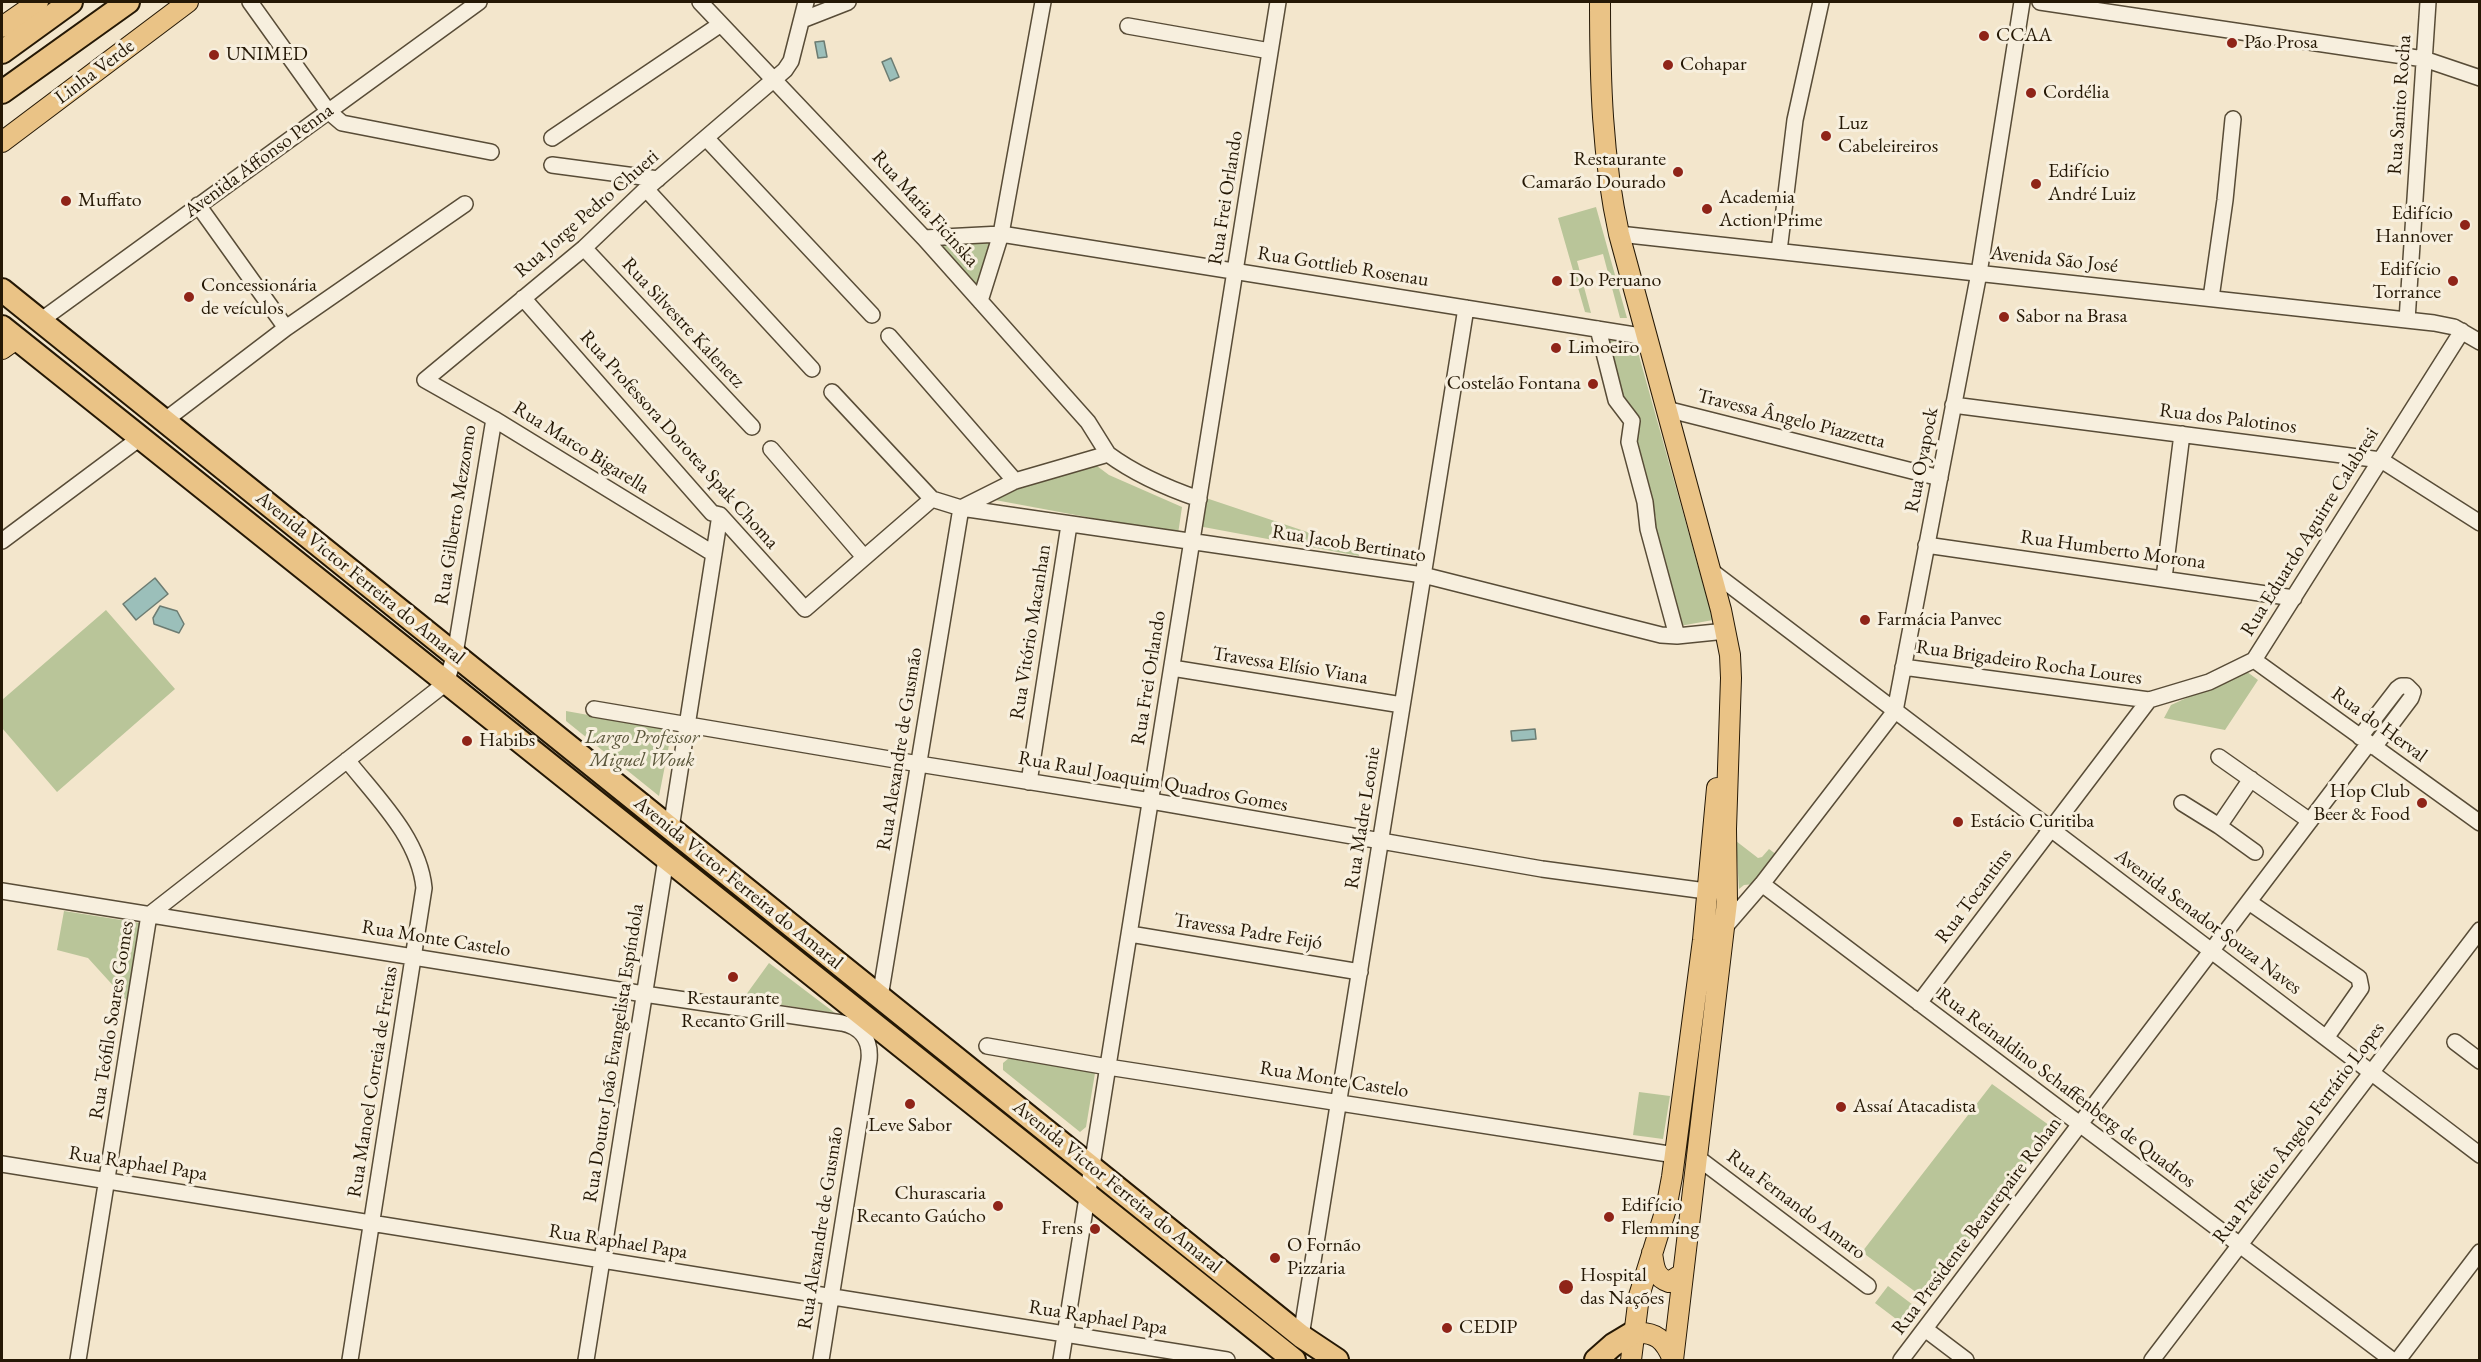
<!DOCTYPE html>
<html>
<head>
<meta charset="utf-8">
<style>
  body { margin:0 }
  #map { position:relative; width:2481px; height:1362px; overflow:hidden; background:#f3e6cc; font-family:"EB Garamond",serif }
  canvas { display:block }
  .frame { position:absolute; inset:0; border:3px solid #251805; pointer-events:none }
</style>
</head>
<body>
<div id="map">
<canvas width="2481" height="1362"></canvas>
<div class="frame"></div>
</div>
<script>
const ctx = document.querySelector('canvas').getContext('2d');
ctx.lineJoin = 'round';
function fillPath(path, color) { ctx.fillStyle = color; ctx.fill(path, 'evenodd'); }
function stroke(path, color, width, dash) { ctx.strokeStyle = color; ctx.lineWidth = width; ctx.lineCap = dash ? 'butt' : 'round'; ctx.setLineDash(dash || []); ctx.stroke(path); }
function label(font, color, halo, rows, align = 'center') {
  ctx.font = font + ' "EB Garamond",serif'; ctx.lineWidth = 6; ctx.setLineDash([]); ctx.textBaseline = 'middle'; ctx.strokeStyle = halo; ctx.fillStyle = color; for (const [text, x, y, turn = 0] of rows) {
    ctx.save(); ctx.translate(x, y); ctx.rotate((+turn || 0) * Math.PI / 180); ctx.textAlign = isNaN(turn) ? turn : align; if (halo) ctx.strokeText(text, 0, 0); ctx.fillText(text, 0, 0); ctx.restore();
  }
}
fillPath(new Path2D(`
  M1596,207L1627,318H1620L1603,254L1577,261L1591,313L1585,312L1558,218Z
  M990,239L979,288L938,244Z
  M1606,340L1636,345L1713,620L1680,626L1654,532L1656,518Z
  M1093,463L1109,475L1182,507L1178,534L995,500L993,494Z
  M1203,497L1358,549L1359,556L1198,526Z
  M106,610L175,689L57,792L2,728V700Z
  M2246,671L2258,680L2225,730L2164,718L2171,705Z
  M566,711L672,730L659,796L566,721Z
  M1736,841L1758,858L1762,857L1769,849L1777,855L1754,884L1744,885L1739,889Z
  M64,911L140,923L128,1002L88,958L57,950Z
  M769,963L835,1013L743,999Z
  M1009,1058L1095,1073L1086,1127L1080,1132L1003,1070V1063Z
  M1992,1084L2053,1128L1925,1299L1862,1252Z
  M1639,1092L1670,1096L1663,1139L1633,1135Z
  M1888,1286L1917,1308L1904,1325L1875,1303Z`), '#b9c599');
const water = new Path2D(`
  M824,41L827,57L818,58L815,42Z
  M891,58L899,77L890,81L882,62Z
  M155,578L168,594L136,620L123,604Z
  M160,606L177,611L184,624L179,633L154,624L153,618Z
  M1535,729L1536,739L1512,741L1511,731Z`);
fillPath(water, '#9bbfba');
stroke(water, '#6c7c72', 1.5);
const minor = new Path2D(`
  M250,2L328,111L342,123L491,152
  M700,2L924,238L1088,422L1108,454
  M2040,2L2424,59L2480,78
  M802,20L848,2
  M1128,26L1270,51
  M552,138L721,24
  M707,139L872,315
  M552,165L658,179
  M646,189L812,369
  M198,205L286,328
  M1619,234L2434,323L2454,327L2480,342
  M924,238L1001,234L1647,337
  M584,248L752,427
  M1779,251L1795,120L1821,2
  M523,298L712,513L720,515L805,609L932,499L961,508L1015,481L1108,454C1135,474 1167,488 1199,499
  M2211,298L2225,200L2233,119
  M980,301L1001,234L1043,2
  M2407,320L2428,2
  M40,321L479,2
  M1598,329L1616,400L1632,421L1629,442L1645,502L1648,529L1677,636
  M889,336L1015,481
  M832,392L932,499
  M1953,405L2381,460L2480,523
  M1666,409L1940,478
  M164,421L286,328L465,204
  M771,449L864,557
  M2,541L140,438
  M1926,545L2294,598
  M714,554L494,419L425,380L584,248L646,189L785,70L791,61L806,2
  M1710,570L2480,1155
  M2164,578L2182,434
  M2254,660L2480,823
  M1903,667L2149,700L2209,682L2254,660L2462,331
  M1172,668L1402,705
  M594,709L919,764L1151,801L1542,869L1706,891
  M2360,737L2397,689L2401,686H2407L2413,692L2411,698L2374,747
  M2219,757L2310,821
  M347,760C377,798 419,838 424,888L350,1360
  M2251,779L2219,826L2255,852
  M1029,782L1069,525
  M2182,803L2219,826
  M671,828L720,515
  M1762,884L2392,1360
  M2,891L644,994L842,1023C861,1027 871,1039 869,1060L821,1360
  M2249,902L2359,978L2361,988L2326,1038
  M1724,928L1762,884L1895,711L1979,273L2022,2
  M1130,934L1360,972
  M880,997L961,508L1423,575L1661,635L1677,636L1726,631
  M1919,1003L2149,700
  M2455,1042L2480,1061
  M987,1046L1108,1067L1675,1155
  M1698,1158L1868,1286
  M2,1164L1227,1360
  M1925,1329L1966,1360
  M1301,1336L1466,308
  M78,1360L149,915L446,683L455,654L494,419
  M586,1360L666,859
  M1061,1360L1278,2
  M1901,1360L2369,743
  M2152,1360L2480,930
  M2398,1360L2480,1252`);
const major = new Path2D(`
  M1600,2C1600,81 1602,156 1619,234L1721,610L1730,655L1731,678L1726,829L1727,902L1673,1360
  M2,27L38,2
  M2,142L188,2
  M2,349L16,339
  M1652,1253C1654,1266 1654,1277 1669,1282L1682,1274
  M1633,1333C1656,1331 1665,1340 1673,1360
  M1631,1360L1639,1296L1666,1209L1672,1177L1703,940L1717,788`);
const highway = new Path2D(`
  M2,52L71,2
  M2,92L128,2
  M2,290L1301,1336L1337,1360
  M2,327L1294,1360
  M1596,1360L1613,1345L1633,1333`);
stroke(minor, '#584c37', 18);
stroke(major, '#251805', 22);
stroke(highway, '#251805', 26);
stroke(minor, '#f7efde', 15);
stroke(major, '#eac386', 20);
stroke(highway, '#eac386', 22);
for (const [x, y, r, color] of [
  [1984,36,6,"#8f2418"],
  [2232,43,6,"#8f2418"],
  [214,55,6,"#8f2418"],
  [1668,65,6,"#8f2418"],
  [2031,93,6,"#8f2418"],
  [1826,136,6,"#8f2418"],
  [1678,172,6,"#8f2418"],
  [2036,184,6,"#8f2418"],
  [66,201,6,"#8f2418"],
  [1707,209,6,"#8f2418"],
  [2465,225,6,"#8f2418"],
  [1557,281,6,"#8f2418"],
  [2453,281,6,"#8f2418"],
  [189,297,6,"#8f2418"],
  [2004,317,6,"#8f2418"],
  [1556,348,6,"#8f2418"],
  [1593,384,6,"#8f2418"],
  [1865,620,6,"#8f2418"],
  [467,741,6,"#8f2418"],
  [2422,803,6,"#8f2418"],
  [1958,822,6,"#8f2418"],
  [733,977,6,"#8f2418"],
  [910,1104,6,"#8f2418"],
  [1841,1107,6,"#8f2418"],
  [998,1206,6,"#8f2418"],
  [1609,1217,6,"#8f2418"],
  [1095,1229,6,"#8f2418"],
  [1275,1258,6,"#8f2418"],
  [1566,1287,8,"#8f2418"],
  [1447,1328,6,"#8f2418"]
]) { const dot = new Path2D(); dot.arc(x, y, r, 0, 2 * Math.PI); ctx.fillStyle = color; ctx.fill(dot); stroke(dot, '#f7efde', 2); }
label('20px', '#251805', '#f7efde', [
  ["CCAA",1996,36],
  ["Pão Prosa",2244,43],
  ["UNIMED",226,55],
  ["Cohapar",1680,65],
  ["Cordélia",2043,93],
  ["Luz",1838,124],
  ["Cabeleireiros",1838,147],
  ["Restaurante",1666,160,"right"],
  ["Camarão Dourado",1666,183,"right"],
  ["Edifício",2048,172],
  ["André Luiz",2048,195],
  ["Academia",1719,198],
  ["Action Prime",1719,221],
  ["Muffato",78,201],
  ["Edifício",2453,214,"right"],
  ["Hannover",2453,237,"right"],
  ["Edifício",2441,270,"right"],
  ["Torrance",2441,293,"right"],
  ["Do Peruano",1569,281],
  ["Concessionária",201,286],
  ["de veículos",201,309],
  ["Sabor na Brasa",2016,317],
  ["Limoeiro",1568,348],
  ["Costelão Fontana",1581,384,"right"],
  ["Farmácia Panvec",1877,620],
  ["Habibs",479,741],
  ["Hop Club",2410,792,"right"],
  ["Beer & Food",2410,815,"right"],
  ["Estácio Curitiba",1970,822],
  ["Restaurante",733,999,"center"],
  ["Recanto Grill",733,1022,"center"],
  ["Assaí Atacadista",1853,1107],
  ["Leve Sabor",910,1126,"center"],
  ["Churascaria",986,1194,"right"],
  ["Recanto Gaúcho",986,1217,"right"],
  ["Edifício",1621,1206],
  ["Flemming",1621,1229],
  ["Frens",1083,1229,"right"],
  ["O Fornão",1287,1246],
  ["Pizzaria",1287,1269],
  ["Hospital",1580,1276],
  ["das Nações",1580,1299],
  ["CEDIP",1459,1328]
], 'left');
label('20px', '#251805', '#f7efde', [
  ["Linha Verde",95,72,-37],
  ["Rua Sanito Rocha",2400,105,-86],
  ["Avenida Affonso Penna",259,161,-36],
  ["Rua Frei Orlando",1226,198,-81],
  ["Rua Maria Ficinska",925,209,48],
  ["Rua Jorge Pedro Chueri",587,214,-41],
  ["Avenida São José",2054,260,6],
  ["Rua Gottlieb Rosenau",1343,267,9],
  ["Rua Silvestre Kalenetz",683,323,47],
  ["Travessa Ângelo Piazzetta",1791,419,14],
  ["Rua dos Palotinos",2228,419,7],
  ["Rua Professora Dorotea Spak Choma",679,440,48],
  ["Rua Marco Bigarella",581,448,32],
  ["Rua Oyapock",1922,460,-79],
  ["Rua Gilberto Mezzomo",456,515,-81],
  ["Rua Eduardo Aguirre Calabresi",2310,532,-58],
  ["Rua Jacob Bertinato",1349,544,9],
  ["Rua Humberto Morona",2113,550,8],
  ["Avenida Victor Ferreira do Amaral",360,578,39],
  ["Rua Vitório Macanhan",1031,632,-81],
  ["Rua Brigadeiro Rocha Loures",2029,663,8],
  ["Travessa Elísio Viana",1290,666,9],
  ["Rua Frei Orlando",1149,678,-81],
  ["Rua do Herval",2379,725,36],
  ["Rua Alexandre de Gusmão",900,749,-81],
  ["Rua Raul Joaquim Quadros Gomes",1153,782,10],
  ["Rua Madre Leonie",1363,818,-81],
  ["Avenida Victor Ferreira do Amaral",738,883,39],
  ["Rua Tocantins",1974,896,-53],
  ["Avenida Senador Souza Naves",2208,922,37],
  ["Travessa Padre Feijó",1248,932,9],
  ["Rua Monte Castelo",436,939,9],
  ["Rua Teófilo Soares Gomes",112,1020,-81],
  ["Rua Doutor João Evangelista Espíndola",614,1053,-81],
  ["Rua Monte Castelo",1334,1080,9],
  ["Rua Manoel Correia de Freitas",373,1082,-81],
  ["Rua Reinaldino Schaffenberg de Quadros",2066,1088,37],
  ["Rua Prefeito Ângelo Ferrário Lopes",2299,1133,-53],
  ["Rua Raphael Papa",138,1164,9],
  ["Avenida Victor Ferreira do Amaral",1117,1187,39],
  ["Rua Fernando Amaro",1796,1205,37],
  ["Rua Presidente Beaurepaire Rohan",1977,1226,-53],
  ["Rua Alexandre de Gusmão",821,1228,-81],
  ["Rua Raphael Papa",618,1242,9],
  ["Rua Raphael Papa",1098,1318,9]
]);
label('italic 20px', '#595539', '#f7efde', [
  ["Largo Professor",642,738],
  ["Miguel Wouk",642,761]
]);
</script>
</body>
</html>
